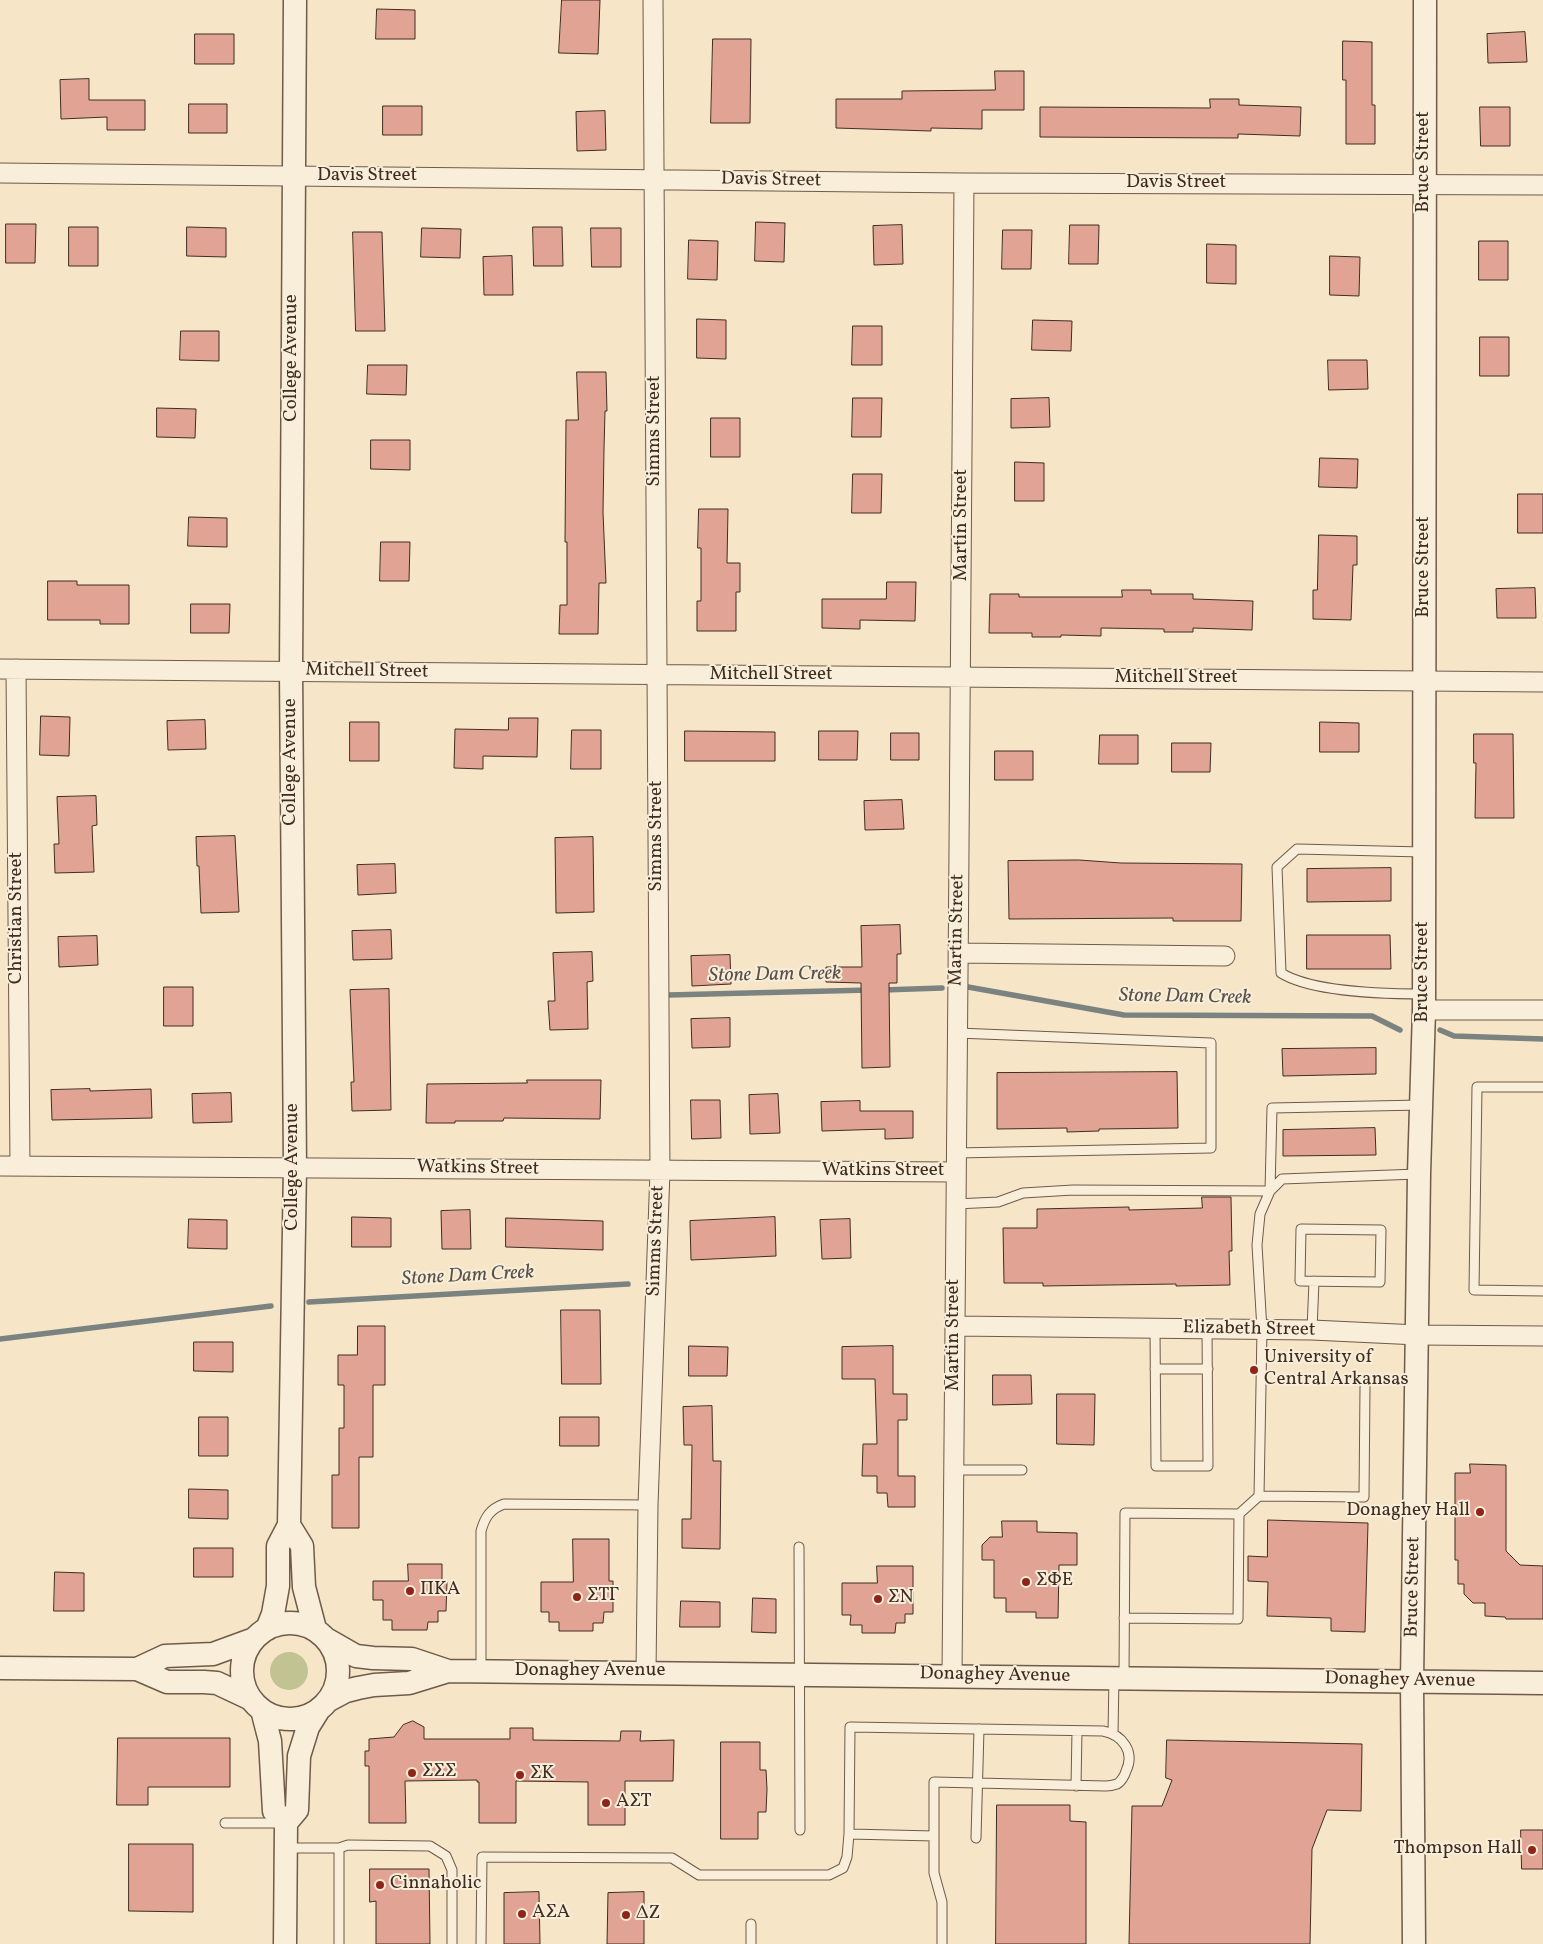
<!DOCTYPE html>
<html>
<head>
<meta charset="utf-8">
<style>
  body { margin:0 }
  canvas { display:block; background:#f6e5c6 }
</style>
</head>
<body>
<canvas width="1543" height="1944"></canvas>
<script>
const ctx = document.querySelector('canvas').getContext('2d');
ctx.lineJoin = 'round';
function fillPath(path, color) { ctx.fillStyle = color; ctx.fill(path, 'evenodd'); }
function stroke(path, color, width, dash) { ctx.strokeStyle = color; ctx.lineWidth = width; ctx.lineCap = dash ? 'butt' : 'round'; ctx.setLineDash(dash || []); ctx.stroke(path); }
function label(font, color, halo, rows, align = 'center') {
  ctx.font = font + ' Vollkorn,serif'; ctx.lineWidth = 4; ctx.setLineDash([]); ctx.textBaseline = 'middle'; ctx.strokeStyle = halo; ctx.fillStyle = color; for (const [text, x, y, turn = 0] of rows) {
    ctx.save(); ctx.translate(x, y); ctx.rotate((+turn || 0) * Math.PI / 180); ctx.textAlign = isNaN(turn) ? turn : align; if (halo) ctx.strokeText(text, 0, 0); ctx.fillText(text, 0, 0); ctx.restore();
  }
}
fillPath(new Path2D(`
  M270 1671a19 19 0 1 1 38 0a19 19 0 1 1-38 0Z`), '#c1c392');
stroke(new Path2D(`
  M968,987L1124,1015L1372,1016L1400,1030
  M883,990L942,988
  M668,995L869,990
  M1440,1030L1454,1036L1543,1039
  M309,1302L628,1284
  M0,1339L271,1306`), '#7b8381', 5.5);
const building = new Path2D(`
  M562,0H600L598,54L559,53Z
  M377,9L415,10V39H376Z
  M1525,32L1527,62L1488,63L1487,34Z
  M195,34H234V64H195Z
  M713,39H751L750,123H711Z
  M1343,41L1372,42V105H1375V144H1346V80H1343Z
  M995,71H1024V110H982V129L931,128V131L836,128V99H902V91L995,90Z
  M89,79V100H145V130H107V117L61,119L60,80Z
  M1210,99H1239V105L1301,107L1300,136L1238,134V138L1040,137V107L1210,108Z
  M189,104H227V133H189Z
  M383,106H422V135H383Z
  M1480,107H1510V146H1481Z
  M605,111L606,150L577,151L576,112Z
  M756,222L785,223L784,262L755,261Z
  M6,224H36L35,263H6Z
  M902,225L903,264L874,265L873,226Z
  M1070,225H1099L1098,264H1069Z
  M69,227H98V266H69Z
  M187,227L226,228V257L187,256Z
  M533,227H562L563,266H534Z
  M422,228L461,229L460,258L421,257Z
  M591,228H621V267H592Z
  M1003,230H1032L1031,269H1002Z
  M353,232H382L385,331H356Z
  M689,240L718,241L717,280L688,279Z
  M1479,241H1508V280H1479Z
  M1207,244L1236,245V284L1207,283Z
  M512,256L513,295H484L483,257Z
  M1330,256L1360,257L1359,296L1330,295Z
  M697,319L726,320V359L697,358Z
  M1033,320L1072,321L1071,351L1032,350Z
  M853,326H882V365H852Z
  M181,331H219V361L180,360Z
  M1480,337H1509V376H1480Z
  M1328,360H1367L1368,389L1329,390Z
  M368,365H407L406,395L367,394Z
  M577,372H606L607,411H605L604,449L603,512L606,583H599L598,634H559L560,605H567V542H565L566,420H578Z
  M853,398H882L881,437H852Z
  M1049,398L1050,427L1011,428V399Z
  M157,408L196,409L195,438L157,437Z
  M711,418H740V457H711Z
  M371,440H410V470L371,469Z
  M1320,458L1358,459L1357,488L1319,487Z
  M1015,462L1044,463V501H1015Z
  M853,474H882L881,513H852Z
  M1518,494H1543V533H1518Z
  M699,509H728L727,563H740V592H736V631H697V601H701V548H698Z
  M189,517L227,518V547L188,546Z
  M1319,535L1357,536V565H1353L1351,620L1313,619V590H1317Z
  M381,542H410L409,581H380Z
  M48,581H77V585H129V624H100V620H48Z
  M887,582H916L915,621L860,620V629L822,628V599H886Z
  M1535,588L1536,618H1497L1496,589Z
  M1122,590H1151V594H1193V599L1253,601L1252,630L1193,628V632H1164V629L1101,628V636L1061,635V637H1032V633H989L990,594H1019V597H1122Z
  M191,604H230L229,633H191Z
  M41,716L70,717L69,756L40,755Z
  M509,718H538L537,757L483,756V769L454,768L455,729L508,730Z
  M205,720L206,749L168,750L167,721Z
  M350,722H379V761H350Z
  M1320,722L1359,723V752H1320Z
  M572,730H601V769H571Z
  M685,731L775,732V761H685Z
  M819,731H858L857,760H819Z
  M891,733H919V760H891Z
  M1474,734H1513L1514,818H1475L1476,763H1474Z
  M1100,735H1138V764H1099Z
  M1172,743H1211L1210,772H1172Z
  M995,751H1033V780H995Z
  M96,796L97,825L92,826L94,872L55,873L54,844H59L57,797Z
  M902,800L904,829L865,830L864,801Z
  M235,836L239,912L201,913L199,866H197L196,837Z
  M593,837L594,912L556,913L555,838Z
  M1079,860L1121,863L1242,864L1241,921H1173V918L1009,919L1008,861Z
  M395,864L396,893L358,895L357,865Z
  M1391,868V901L1307,902V869Z
  M900,925L901,954H897V983H889L890,1067L862,1068L861,983L826,982V967H862L861,926Z
  M391,930L392,959L353,960L352,931Z
  M1307,935H1390L1391,969H1307Z
  M97,936L98,965L59,967L58,937Z
  M592,952L593,981L587,982L588,1029L550,1030L548,1001H555L553,953Z
  M730,955L731,984L692,986L691,956Z
  M164,987H193V1026H164Z
  M389,989L391,1110L352,1111L351,1082H354L350,990Z
  M730,1018V1047L692,1048L691,1019Z
  M1376,1048V1074L1283,1076L1282,1049Z
  M1177,1072L1178,1128L1099,1129V1131L1067,1132V1128L997,1129V1073Z
  M527,1080H601L600,1119L504,1118L503,1121H455V1123H426L427,1084L527,1083Z
  M90,1089V1091L151,1089L152,1118L52,1120L51,1090Z
  M231,1093L232,1122L193,1123L192,1094Z
  M778,1094L780,1133L750,1134L749,1095Z
  M691,1100H720L721,1138L692,1139Z
  M860,1101V1111H913V1138L885,1139V1129L822,1131L821,1102Z
  M1375,1128L1376,1155L1283,1156V1130Z
  M1202,1197H1231L1232,1251H1229L1230,1285L1176,1286V1284L1043,1286V1283H1004L1003,1228H1037V1209L1129,1207V1210L1202,1208Z
  M470,1210L471,1249H442L441,1211Z
  M352,1217L391,1218V1247H352Z
  M775,1217L776,1256L691,1260L690,1221Z
  M506,1218L603,1221V1250L506,1247Z
  M189,1219L227,1220V1249L188,1248Z
  M850,1219L851,1258L822,1259L820,1220Z
  M561,1310H600L601,1384H562Z
  M358,1326H385V1385H373V1457H359V1528H332V1475H339V1428H344V1385H338V1355H357Z
  M194,1342H233V1372L194,1371Z
  M689,1346L728,1347L727,1376H689Z
  M893,1346V1394H907V1420H898V1476H915V1507H888L887,1493H877V1476H862L863,1444H877L875,1379H842V1347Z
  M993,1375H1031L1032,1404L993,1405Z
  M1057,1394H1095L1094,1445L1057,1444Z
  M712,1406L713,1461H721L720,1549L682,1548V1519H691L692,1445H684L683,1407Z
  M199,1417H228V1456H199Z
  M560,1417H599V1446H560Z
  M1470,1464L1506,1465V1551L1520,1565L1543,1566V1619H1506L1505,1617L1485,1616V1603H1473L1464,1594V1584H1458V1560H1455V1473H1470Z
  M189,1489L228,1490V1519L189,1518Z
  M1268,1520L1368,1523L1365,1632L1331,1631V1618L1267,1616L1268,1582L1248,1581V1556L1267,1557Z
  M1002,1521H1037V1532L1077,1533V1565H1059L1058,1618H1036V1612H1006V1598H994V1560H982V1545L990,1537H1002Z
  M573,1539H609V1581H613V1612H604L603,1623H593V1631H559V1622H549V1612H541V1582H573Z
  M194,1548H233V1577H194Z
  M408,1564H442V1581L447,1582L446,1611H438V1622H428L427,1630H392V1620H383V1600H373V1581H408Z
  M877,1566H913V1614H905V1623H896L895,1633H862V1625H850L851,1615H842V1583H877Z
  M55,1572L84,1573V1611H54Z
  M753,1598L776,1599V1633L752,1632Z
  M681,1601L720,1602V1627H680Z
  M413,1721L424,1727V1739H510V1728H533V1740L620,1741L621,1731H641L640,1741L674,1740L673,1781H625V1825H588V1782L516,1781V1823H479V1782H477V1780L405,1781L406,1823H369V1766H365V1751H369V1739L394,1737L403,1725Z
  M118,1738H230V1787H148V1805H117Z
  M1167,1740L1362,1744L1361,1811L1327,1810L1312,1849L1310,1944H1129L1132,1806H1162L1172,1780L1166,1778Z
  M721,1742H760V1770H766L767,1789L766,1812H758V1839H721Z
  M997,1805H1070V1821L1086,1822V1944H996Z
  M1521,1830H1543V1869H1522Z
  M129,1844H193V1912L129,1911Z
  M370,1869H429L430,1944H376V1901L370,1902Z
  M539,1892L540,1944H504V1893Z
  M644,1892V1944H607L608,1893Z`);
fillPath(building, '#e1a494');
stroke(building, '#402d22', 1);
const service = new Path2D(`
  M1423,852L1297,849L1277,867L1281,973C1312,992 1387,994 1424,994
  M1543,1087H1477L1474,1290L1543,1291
  M956,1153L1211,1148V1043L957,1033
  M955,1204L998,1202L1023,1193L1073,1190L1270,1191L1272,1108L1421,1105
  M1301,1229L1381,1230L1380,1282L1300,1281Z
  M1155,1328L1156,1466H1208L1207,1329
  M1312,1330L1314,1281
  M1155,1369H1208
  M954,1470H1022
  M1259,1496L1262,1330L1257,1245L1260,1214L1270,1191L1282,1179L1418,1174
  M799,1547L800,1830
  M1124,1618L1238,1619L1239,1514
  M481,1671V1531C485,1517 490,1509 504,1504L648,1505
  M1124,1678L1125,1513L1239,1514L1259,1496L1364,1497L1365,1387
  M1113,1733L1114,1678
  M1076,1786L1077,1731
  M225,1823H280
  M849,1834L934,1836
  M976,1838L979,1729
  M285,1848H339V1944
  M339,1848L348,1845L430,1846L446,1856L452,1870V1944
  M481,1944L482,1857L672,1858L699,1875H829L843,1868L847,1857L849,1834L850,1727L1103,1731C1123,1735 1135,1752 1126,1771C1125,1775 1121,1782 1117,1784C1114,1785 1109,1786 1106,1786L934,1782V1873L942,1902V1944
  M751,1944V1924`);
const minor = new Path2D(`
  M0,173L964,183L1543,185
  M0,669L1543,682
  M16,669L20,1166
  M958,953L1225,956
  M1424,1010H1543
  M0,1166L955,1172
  M955,1326L1312,1330L1418,1335L1543,1336
  M646,1672L648,1505L660,1171L653,0
  M952,1676C955,1178 962,681 964,183`);
const tertiary = new Path2D(`
  M289,1525L302,1546L304,1587L315,1629
  M242 1671a48 48 0 1 1 96 0a48 48 0 1 1-96 0Z
  M267,1629L273,1614L278,1586V1546L289,1525L295,1167L291,671L295,0
  M328,1640L356,1656L373,1658L412,1659L448,1671L1543,1683
  M0,1668L137,1669L167,1682H204L217,1683L251,1699
  M137,1669L165,1656L213,1654L254,1639
  M329,1700L346,1691L358,1688L374,1685L409,1683L448,1671
  M262,1710L270,1741L274,1811L286,1823
  M285,1944L286,1823L297,1810L299,1756L308,1727L318,1711
  M1414,1944L1412,1682L1419,1174L1424,1010L1425,0`);
stroke(service, '#6e5b4b', 11);
stroke(minor, '#6e5b4b', 21);
stroke(tertiary, '#6e5b4b', 25);
stroke(service, '#f9eeda', 9);
stroke(minor, '#f9eeda', 19);
stroke(tertiary, '#f9eeda', 22);
for (const [x, y, r, color] of [
  [1254,1370,5,"#8f2418"],
  [1480,1512,5,"#8f2418"],
  [1026,1582,5,"#8f2418"],
  [410,1591,5,"#8f2418"],
  [577,1597,5,"#8f2418"],
  [878,1599,5,"#8f2418"],
  [412,1773,5,"#8f2418"],
  [520,1775,5,"#8f2418"],
  [606,1803,5,"#8f2418"],
  [1532,1850,5,"#8f2418"],
  [380,1885,5,"#8f2418"],
  [522,1914,5,"#8f2418"],
  [626,1915,5,"#8f2418"]
]) { const dot = new Path2D(); dot.arc(x, y, r, 0, 2 * Math.PI); ctx.fillStyle = color; ctx.fill(dot); stroke(dot, '#f9eeda', 2); }
label('19px', '#402d22', '#f9eeda', [
  ["Bruce Street",1425,162,-90],
  ["Davis Street",367,177],
  ["Davis Street",771,181,1],
  ["Davis Street",1176,184],
  ["College Avenue",293,358,-90],
  ["Simms Street",656,431,-90],
  ["Martin Street",963,525,-90],
  ["Bruce Street",1425,567,-90],
  ["Mitchell Street",367,672,1],
  ["Mitchell Street",771,676],
  ["Mitchell Street",1176,679],
  ["College Avenue",292,762,-90],
  ["Simms Street",658,836,-90],
  ["Christian Street",18,918,-90],
  ["Martin Street",958,930,-89],
  ["Bruce Street",1424,972,-90],
  ["College Avenue",294,1167,-90],
  ["Watkins Street",478,1169,1],
  ["Watkins Street",883,1172],
  ["Simms Street",657,1241,-88],
  ["Elizabeth Street",1249,1330,1],
  ["Martin Street",955,1335,-90],
  ["Bruce Street",1414,1587,-89],
  ["Donaghey Avenue",590,1672],
  ["Donaghey Avenue",995,1676,1],
  ["Donaghey Avenue",1400,1681,1]
]);
label('19px', '#402d22', '#f9eeda', [
  ["University of",1264,1359],
  ["Central Arkansas",1264,1381],
  ["Donaghey Hall",1470,1512,"right"],
  ["ΣΦΕ",1036,1582],
  ["ΠΚΑ",420,1591],
  ["ΣΤΓ",587,1597],
  ["ΣΝ",888,1599],
  ["ΣΣΣ",422,1773],
  ["ΣΚ",530,1775],
  ["ΑΣΤ",616,1803],
  ["Thompson Hall",1522,1850,"right"],
  ["Cinnaholic",390,1885],
  ["ΑΣΑ",532,1914],
  ["ΔΖ",636,1915]
], 'left');
label('italic 20px', '#59514a', '#f9eeda', [
  ["Stone Dam Creek",775,976,-1],
  ["Stone Dam Creek",1185,998,1],
  ["Stone Dam Creek",468,1277,-3]
]);
</script>
</body>
</html>
